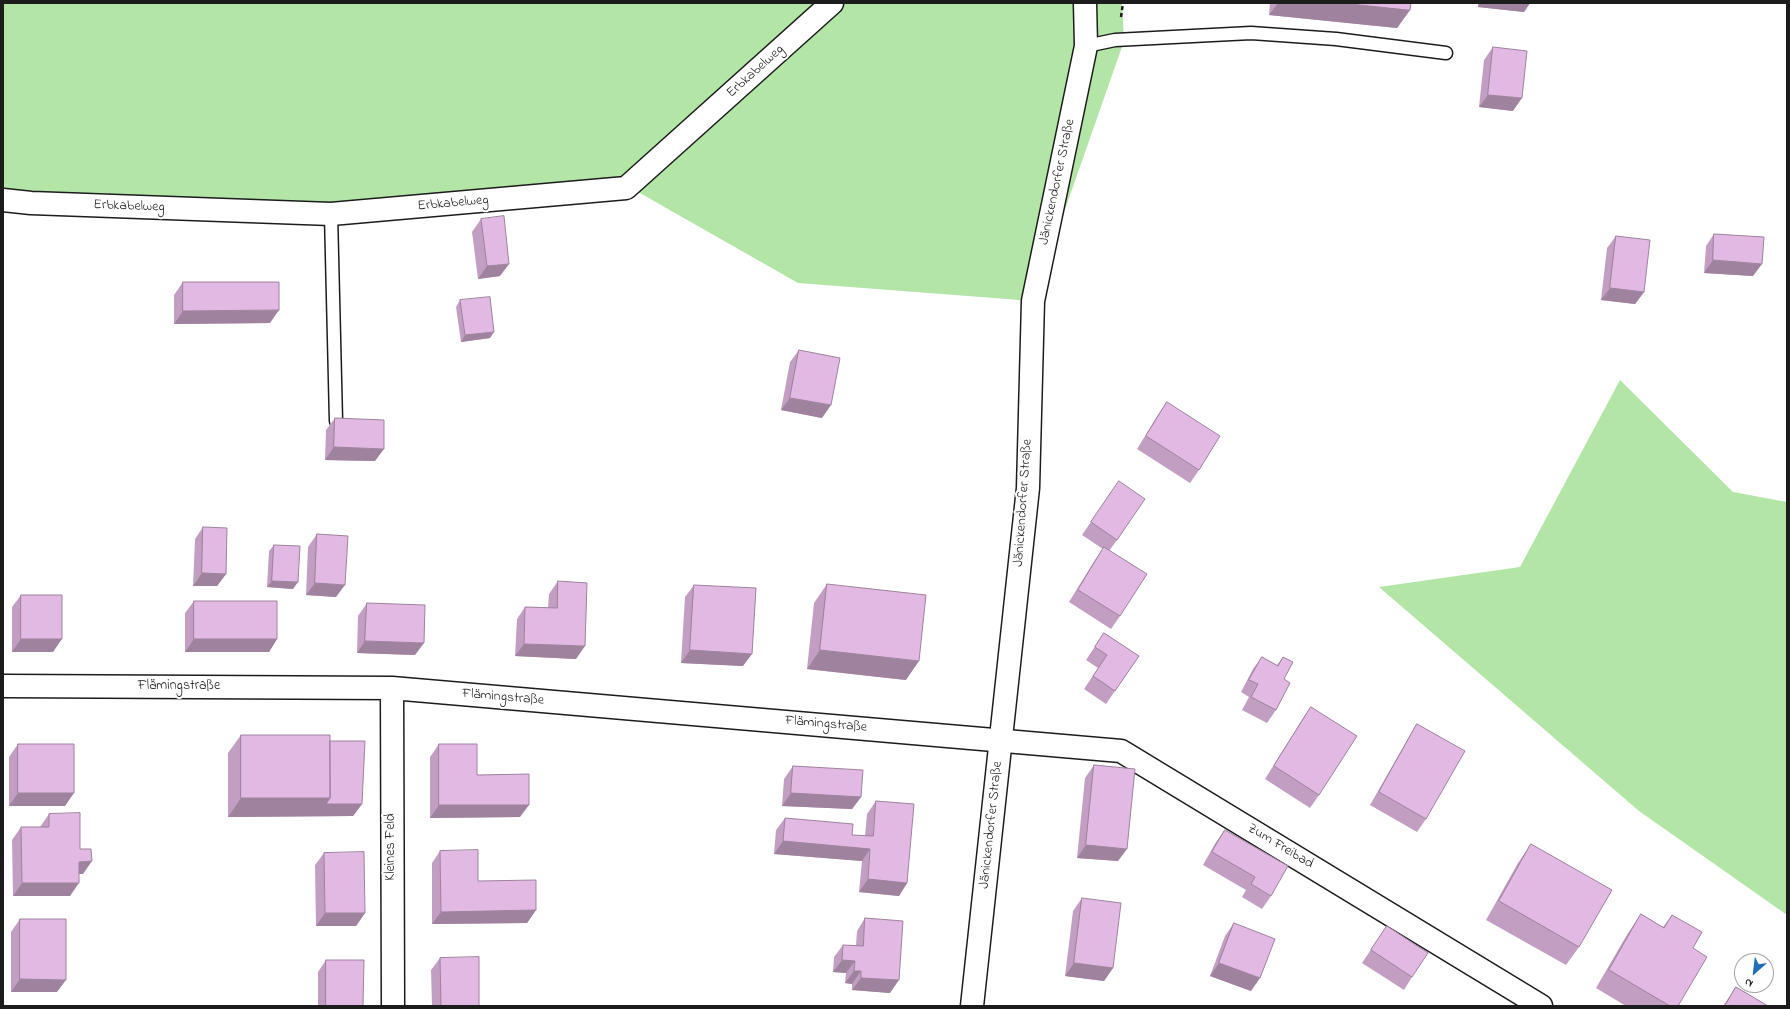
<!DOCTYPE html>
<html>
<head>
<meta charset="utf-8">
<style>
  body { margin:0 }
  #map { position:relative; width:1790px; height:1009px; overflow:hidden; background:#fff; font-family:"Indie Flower",sans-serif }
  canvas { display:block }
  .frame { position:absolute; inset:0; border:4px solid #1c1c1c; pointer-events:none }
  .north { position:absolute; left:1734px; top:953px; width:40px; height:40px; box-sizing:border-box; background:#fff; border:1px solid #a4a4a4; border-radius:50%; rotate:208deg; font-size:11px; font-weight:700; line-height:16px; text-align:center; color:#1c1c1c }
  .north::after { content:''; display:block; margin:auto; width:14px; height:18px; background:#1f6fb2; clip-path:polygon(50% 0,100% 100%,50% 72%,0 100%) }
</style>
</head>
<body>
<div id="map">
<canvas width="1790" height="1009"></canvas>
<div class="frame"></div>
<div class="north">N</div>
</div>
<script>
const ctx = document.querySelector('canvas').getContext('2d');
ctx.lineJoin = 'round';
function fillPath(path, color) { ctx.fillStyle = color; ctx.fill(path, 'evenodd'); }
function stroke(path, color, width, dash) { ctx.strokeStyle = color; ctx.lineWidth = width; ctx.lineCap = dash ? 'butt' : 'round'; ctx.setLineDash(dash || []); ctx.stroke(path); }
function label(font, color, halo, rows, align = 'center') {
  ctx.font = font + ' "Indie Flower",sans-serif'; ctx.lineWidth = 4; ctx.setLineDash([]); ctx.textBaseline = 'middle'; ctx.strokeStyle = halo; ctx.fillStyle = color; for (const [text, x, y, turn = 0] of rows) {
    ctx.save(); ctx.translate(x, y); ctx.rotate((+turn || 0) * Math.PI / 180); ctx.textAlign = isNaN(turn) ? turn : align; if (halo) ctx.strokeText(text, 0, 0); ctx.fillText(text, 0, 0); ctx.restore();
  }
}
fillPath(new Path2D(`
  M3,3H1122L1124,41L1033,301L798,283L617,180L317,207L3,208Z
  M1620,380L1733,492L1787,502V915L1639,811L1379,587L1520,567Z`), '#b2e5a6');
const service = new Path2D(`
  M1086,46L1115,40L1251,33L1336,39L1446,53
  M331,214L336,421`);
const minor = new Path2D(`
  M3,200L31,203L331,214L626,188L832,3
  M3,686L392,688L1121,751L1541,1006
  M392,688L393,1006`);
const secondary = new Path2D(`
  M972,1006L1028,488L1033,301L1086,46L1085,3`);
stroke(service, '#1c1c1c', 15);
stroke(minor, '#1c1c1c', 25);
stroke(secondary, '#1c1c1c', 25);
stroke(new Path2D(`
  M1121,17L1123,3`), '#1c1c1c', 2.5, [4, 3]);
stroke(service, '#fff', 12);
stroke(minor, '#fff', 22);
stroke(secondary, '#fff', 22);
fillPath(new Path2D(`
  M1270,3H1411L1410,10L1397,28L1269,15Z
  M1478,3H1530L1524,12L1478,7Z
  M1493,47L1513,111L1479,107L1484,60Z
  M481,219L500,276L478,279L472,232Z
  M1714,234L1753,276L1704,273L1706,246Z
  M1616,236L1644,292L1635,304L1601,300L1607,248Z
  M183,282L270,323L174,324V295Z
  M460,300L490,338L461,342L456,307Z
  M799,350L822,418L781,410L790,362Z
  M1167,402L1199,470L1190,483L1137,449L1158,415Z
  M335,418L375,461L325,460L326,430Z
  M1119,481L1117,540L1109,551L1120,616L1111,629L1069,602L1095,560L1103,549L1082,535Z
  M203,527L226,574L217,586H193L195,539Z
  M317,534L336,597L306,595L308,547Z
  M274,545L293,589L267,587L269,551Z
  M558,581L576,659L515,656L517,619L525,607L548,608L549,594Z
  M827,584L906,680L807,669L814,603Z
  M694,585L743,666L681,663L685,597Z
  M21,595L53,652H12V607Z
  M194,601L277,639L269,652H185V613Z
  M367,603L415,655L357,653L358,616Z
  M1104,633L1139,656L1106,704L1084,689L1098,668L1086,660Z
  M1262,657L1277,665L1283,657L1284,679L1276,710L1267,723L1242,710L1249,697L1241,692L1253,669Z
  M1311,707L1319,795L1310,808L1265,779L1302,720Z
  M1417,724L1426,819L1417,832L1370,805L1409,737Z
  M241,735L330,741L362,804L353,816L228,817V753Z
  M18,744L65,806H9V757Z
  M439,744L477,775L520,817L430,818V757Z
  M1094,765L1118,861L1077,858L1085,778Z
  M793,766L861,797L852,809L782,806L784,779Z
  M876,801L907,883L899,896L859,892L862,861L774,854L776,830L785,818L852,835L865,836L867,814Z
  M49,814L80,849L83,874H79L70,896H13L12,840L21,827H40Z
  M1225,830L1271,896L1262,909L1242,897L1246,890L1203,865L1216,842Z
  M1531,844L1579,947L1566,965L1486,920L1518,863Z
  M440,851L478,881L536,910L527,923L432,924V863Z
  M324,853L365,913L356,926H316L315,865Z
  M1082,898L1113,968L1104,981L1065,976L1073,911Z
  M1641,914L1663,927L1672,915L1693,948L1678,1006H1626L1596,988L1628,933Z
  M865,918L890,993L852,990V984L845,983L846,973L833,972L834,957L843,945H856L857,931Z
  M20,919L57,992H11V932Z
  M1234,923L1251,991L1210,976L1225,936Z
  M1387,926L1412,977L1404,990L1362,963Z
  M440,958L479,1006H432L431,970Z
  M326,960L363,1006H318V972Z
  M1736,987L1768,1006H1723Z`), '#c29fc2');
fillPath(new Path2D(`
  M1278,3H1341L1410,10L1397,28L1269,15Z
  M1480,3H1530L1524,12L1478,7Z
  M1488,95L1522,98L1513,111L1479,107Z
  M1713,260L1762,264L1753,276L1704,273Z
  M509,264L500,276L478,279L487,266Z
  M1610,288L1644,292L1635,304L1601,300Z
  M279,310L270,323L174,324L183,311Z
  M494,332L490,338L461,342L465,335Z
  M790,398L831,405L822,418L781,410Z
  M334,447L384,449L375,461L325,460Z
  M202,573L226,574L217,586H193Z
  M272,581L298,582L293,589L267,587Z
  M315,583L345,585L336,597L306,595Z
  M21,639H62L53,652H12Z
  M194,639H277L269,652H185Z
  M365,641L424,643L415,655L357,653Z
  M524,644L585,646L576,659L515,656Z
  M690,650L752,654L743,666L681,663Z
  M820,650L919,661L906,680L807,669Z
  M18,793H74L65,806H9Z
  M791,793L861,797L852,809L782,806Z
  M241,798H330L362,804L353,816L228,817Z
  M439,805H529L520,817L430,818Z
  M783,841L870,849L862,861L774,854Z
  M1086,845L1127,849L1118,861L1077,858Z
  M92,861L83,874H70L79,862Z
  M868,879L907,883L899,896L859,892Z
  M22,883H79L70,896H13Z
  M536,910L527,923L432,924L441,912Z
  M325,913H365L356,926H316Z
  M842,960L855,961L846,973L833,972Z
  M1074,963L1113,968L1104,981L1065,976Z
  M1219,963L1260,978L1251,991L1210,976Z
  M854,971H861L852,984L845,983Z
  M861,978L899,980L890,993L852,990Z
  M20,979L66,980L57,992H11Z`), '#9e829e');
const building = new Path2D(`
  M1341,3H1411L1410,10Z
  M1493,47L1527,51L1522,98L1488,95Z
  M504,216L509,264L487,266L481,219Z
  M1714,234L1764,237L1762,264L1713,260Z
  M1616,236L1650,240L1644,292L1610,288Z
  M183,282H279V310L183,311Z
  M490,297L494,332L465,335L460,300Z
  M799,350L840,358L831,405L790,398Z
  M1167,402L1220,436L1199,470L1146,436Z
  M335,418L384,420V449L334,447Z
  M1119,481L1145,499L1117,540L1091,522Z
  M203,527L227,528L226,574L202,573Z
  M317,534L348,536L345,585L315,583Z
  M274,545L300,546L298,582L272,581Z
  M1104,547L1147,574L1120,616L1078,590Z
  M558,581L587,583L585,646L524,644L525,607L557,608Z
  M827,584L926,595L919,661L820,650Z
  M694,585L756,588L752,654L690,650Z
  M21,595H62V639H21Z
  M194,601H277V639H194Z
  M367,603L425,605L424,643L365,641Z
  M1104,633L1139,656L1115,691L1093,676L1107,655L1095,647Z
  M1262,657L1278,666L1283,657L1293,662L1284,679L1290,683L1276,710L1251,697L1258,684L1249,680Z
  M1311,707L1357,736L1319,795L1274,766Z
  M1417,724L1465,751L1426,819L1379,792Z
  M241,735H330V798H241Z
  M330,741H365L362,804H326L330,798Z
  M18,744H74V793H18Z
  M439,744H477V775L529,774V805H439Z
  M1094,765L1135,769L1127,849L1086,845Z
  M793,766L863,770L861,797L791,793Z
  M876,801L914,804L907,883L868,879L870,849L783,841L785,818L853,824L852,835L873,836Z
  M80,813V849H91L92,861L79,862V883H22L21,827H49V814Z
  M1225,830L1288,866L1271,896L1251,884L1255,877L1212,852Z
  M1531,844L1612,890L1579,947L1499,901Z
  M478,850V881L536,880V910L441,912L440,851Z
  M364,852L365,913H325L324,853Z
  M1082,898L1121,903L1113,968L1074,963Z
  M1641,914L1664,928L1672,915L1702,932L1693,948L1707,957L1678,1006H1670L1609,970Z
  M865,918L903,921L899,980L861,978V971H854L855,961L842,960L843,945L863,946Z
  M20,919H66V980L20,979Z
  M1234,923L1275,939L1260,978L1219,963Z
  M1387,926L1428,953L1412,977L1371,950Z
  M479,957V1006H441L440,958Z
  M326,960H364L363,1006H326Z
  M1736,987L1768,1006H1725Z`);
fillPath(building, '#e1b9e2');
stroke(building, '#9e829e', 1);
label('14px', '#1c1c1c', '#fff', [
  ["Erbkabelweg",756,72,-42],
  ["Jänickendorfer Straße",1058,182,-78],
  ["Erbkabelweg",453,204,-5],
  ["Erbkabelweg",129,207,2],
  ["Jänickendorfer Straße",1024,503,-86],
  ["Flämingstraße",179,687],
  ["Flämingstraße",503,698,5],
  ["Flämingstraße",826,725,5],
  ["Jänickendorfer Straße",992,825,-84],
  ["Kleines Feld",392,847,-90],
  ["Zum Freibad",1280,847,31]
]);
</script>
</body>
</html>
